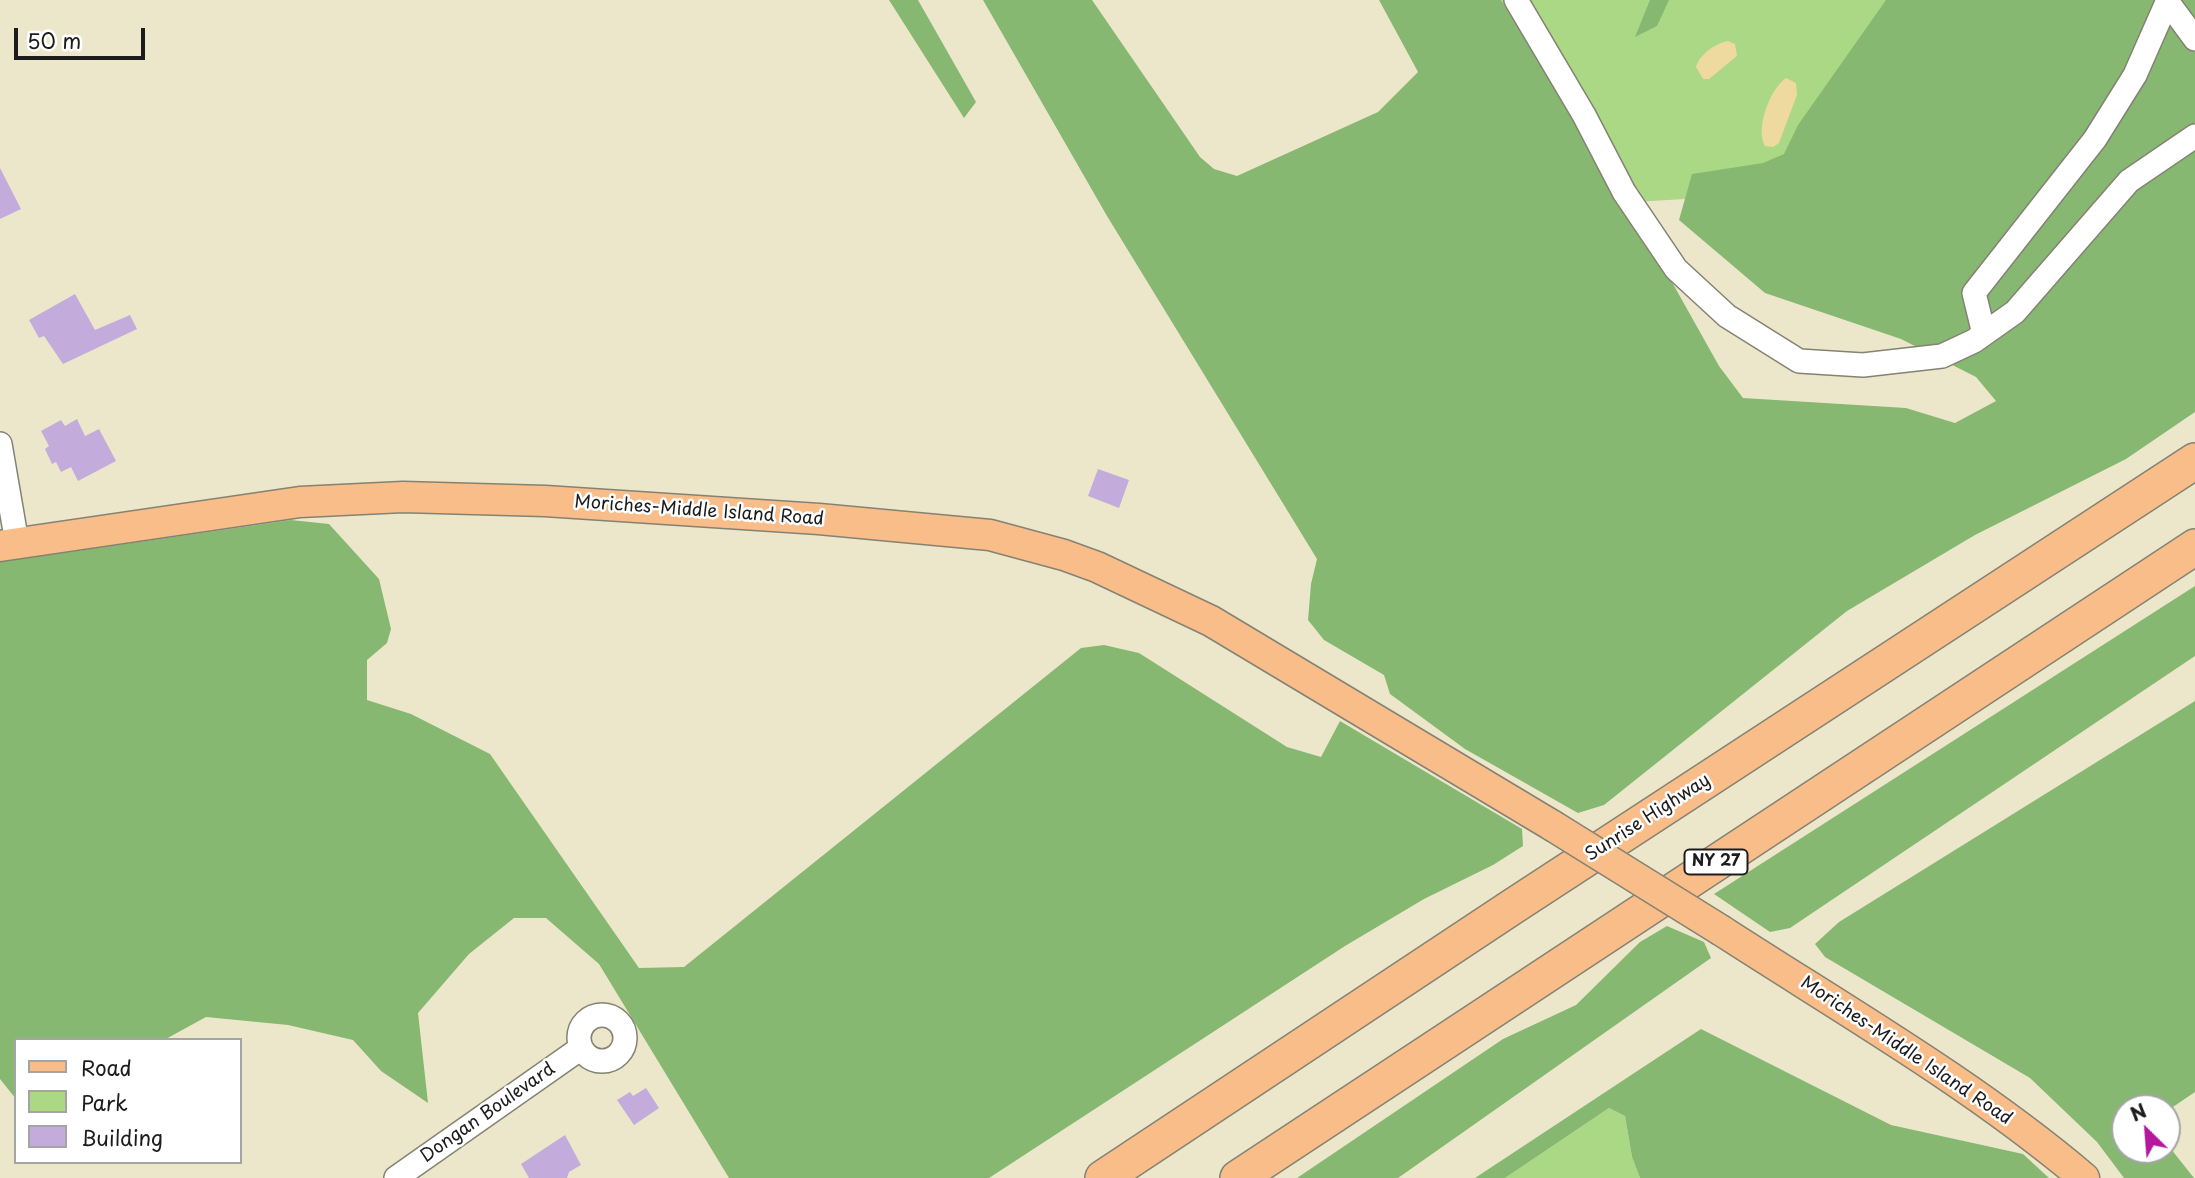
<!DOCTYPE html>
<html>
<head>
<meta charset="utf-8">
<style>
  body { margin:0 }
  #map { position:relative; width:2195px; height:1178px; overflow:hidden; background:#ece7ca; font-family:"Playpen Sans",sans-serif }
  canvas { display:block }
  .legend { position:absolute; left:14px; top:1038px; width:228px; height:126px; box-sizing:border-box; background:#fff; border:2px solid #a4a4a4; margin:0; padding:9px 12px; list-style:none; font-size:21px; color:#1c1c1c }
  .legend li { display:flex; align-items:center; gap:14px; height:35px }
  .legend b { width:35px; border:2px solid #a4a4a4 }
  .north { position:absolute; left:2111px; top:1094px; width:70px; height:70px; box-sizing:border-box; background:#fff; border:2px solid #a4a4a4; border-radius:50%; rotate:335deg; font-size:19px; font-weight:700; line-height:28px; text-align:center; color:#1c1c1c }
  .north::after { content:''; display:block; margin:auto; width:24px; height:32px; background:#b5179e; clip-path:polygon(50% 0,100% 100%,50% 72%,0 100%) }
  .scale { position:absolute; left:14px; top:28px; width:131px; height:32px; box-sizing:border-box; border:4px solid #1c1c1c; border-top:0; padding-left:9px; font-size:21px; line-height:24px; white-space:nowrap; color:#1c1c1c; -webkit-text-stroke:5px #fff; paint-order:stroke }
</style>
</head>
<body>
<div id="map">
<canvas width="2195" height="1178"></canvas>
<ul class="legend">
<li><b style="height:9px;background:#f8bd89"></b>Road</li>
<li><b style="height:19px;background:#aad885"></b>Park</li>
<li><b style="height:19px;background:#c3acdc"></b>Building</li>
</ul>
<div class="north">N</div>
<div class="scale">50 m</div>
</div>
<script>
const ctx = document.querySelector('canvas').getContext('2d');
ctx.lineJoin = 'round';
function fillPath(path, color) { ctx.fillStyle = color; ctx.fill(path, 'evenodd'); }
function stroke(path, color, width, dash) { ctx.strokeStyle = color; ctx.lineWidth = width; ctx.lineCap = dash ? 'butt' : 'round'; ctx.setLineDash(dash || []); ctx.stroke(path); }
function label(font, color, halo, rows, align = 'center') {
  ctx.font = font + ' "Playpen Sans",sans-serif'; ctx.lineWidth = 5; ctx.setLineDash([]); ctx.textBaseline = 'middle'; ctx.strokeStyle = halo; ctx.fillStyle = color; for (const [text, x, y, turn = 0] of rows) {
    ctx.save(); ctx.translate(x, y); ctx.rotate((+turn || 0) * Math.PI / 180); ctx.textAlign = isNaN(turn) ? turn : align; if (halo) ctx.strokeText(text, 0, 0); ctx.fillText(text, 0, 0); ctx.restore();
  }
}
fillPath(new Path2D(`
  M1501,0H1898L1768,194L1618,203L1549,120L1518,28Z
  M1609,1108L1625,1116L1632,1157L1640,1178H1505Z`), '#aad885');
fillPath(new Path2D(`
  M889,0H918L976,102L964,118Z
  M983,0H1092L1200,157L1214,169L1237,176L1378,112L1418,72L1379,0H1501L1654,250L1719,366L1743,398L1906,408L1955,423L1996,401L1976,377L1901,339L1765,293L1679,220L1692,174L1763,163L1784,154L1798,125L1886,0H2195V412L2126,459L1975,535L1847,611L1604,805L1578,813L1465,749L1390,694L1384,675L1324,640L1308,620L1311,584L1317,559L1107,216Z
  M1650,0H1669L1657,26L1635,37Z
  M291,520L329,524L379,579L391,629L387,643L367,660V700L411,714L490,754L639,968L684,967L1081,648L1104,645L1139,653L1287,747L1321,757L1340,721L1522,829L1523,846L1493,865L1424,899L1345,946L989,1178H729L599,964L546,918H514L469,954L418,1013L428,1103L381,1071L353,1040L288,1025L206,1017L164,1040H16V1099L0,1079V562Z
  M2195,586V656L1790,928L1770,932L1714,894Z
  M2195,701V1092L2167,1111V1108H2125V1150H2167V1144L2194,1178H2124L2097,1142L2030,1078L1825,957L1815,944L1839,922Z
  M1667,926L1704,942L1711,958L1398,1178H1297L1503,1039L1576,1005L1640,942Z
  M1701,1029L1891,1125L2023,1154L2049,1178H1640L1632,1157L1625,1116L1609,1108L1505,1178H1475Z`), '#87b872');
fillPath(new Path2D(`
  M1728,41L1735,44L1737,56L1709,79H1703L1696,67C1699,55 1716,43 1728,41Z
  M1786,78L1796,83L1797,95L1779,143L1773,147L1765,146C1755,128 1770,89 1786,78Z`), '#eeda9e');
fillPath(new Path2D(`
  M0,168L21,209L0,219Z
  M75,294L95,330L130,315L137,329L63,364L44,336L39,338L29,320Z
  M77,419L85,436L99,429L116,461L78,481L71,467L61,472L56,462L52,464L45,449L49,446L41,431L61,420L65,426Z
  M1098,469L1129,480L1119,508L1088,496Z
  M646,1088L659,1108L634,1125L617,1100L630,1092L633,1096Z
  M565,1135L581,1165L569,1172L567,1178H529L521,1164Z`), '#c3acdc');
const minor = new Path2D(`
  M1516,0L1584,115L1624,192L1676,269L1727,316L1799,361L1863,365L1942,356L1974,341L2015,312L2129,181L2195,136
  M2167,1L2195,39
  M1984,334L1974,293L2095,139L2135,75L2168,0
  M0,444L17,543
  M579 1038a23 23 0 1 1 46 0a23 23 0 1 1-46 0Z
  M396,1178L581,1048`);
const major = new Path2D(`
  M0,546L300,502L403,497L545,501L819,519L990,535L1064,555L1097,567L1211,621L1553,826
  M1722,931C1844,1010 1973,1084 2084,1178`);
const highway = new Path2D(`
  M1103,1178L1512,907L2195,461
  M1238,1178L2195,547`);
stroke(minor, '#848273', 26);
stroke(major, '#848273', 33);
stroke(highway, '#848273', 38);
stroke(minor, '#fff', 23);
stroke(major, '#f8bd89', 30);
stroke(highway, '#f8bd89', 35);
const majorBridge = new Path2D(`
  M1553,826L1722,931`);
stroke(majorBridge, '#848273', 33, []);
stroke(majorBridge, '#f8bd89', 30);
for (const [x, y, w] of [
  [1716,862,63]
]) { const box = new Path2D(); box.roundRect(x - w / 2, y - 12.5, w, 25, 5); ctx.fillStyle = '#fff'; ctx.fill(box); stroke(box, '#1c1c1c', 2); }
label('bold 16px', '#1c1c1c', null, [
  ["NY 27",1716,862]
]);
label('18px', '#1c1c1c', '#fff', [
  ["Moriches-Middle Island Road",699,511,4],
  ["Sunrise Highway",1648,818,-33],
  ["Moriches-Middle Island Road",1906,1051,34],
  ["Dongan Boulevard",488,1113,-35]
]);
</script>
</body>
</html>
